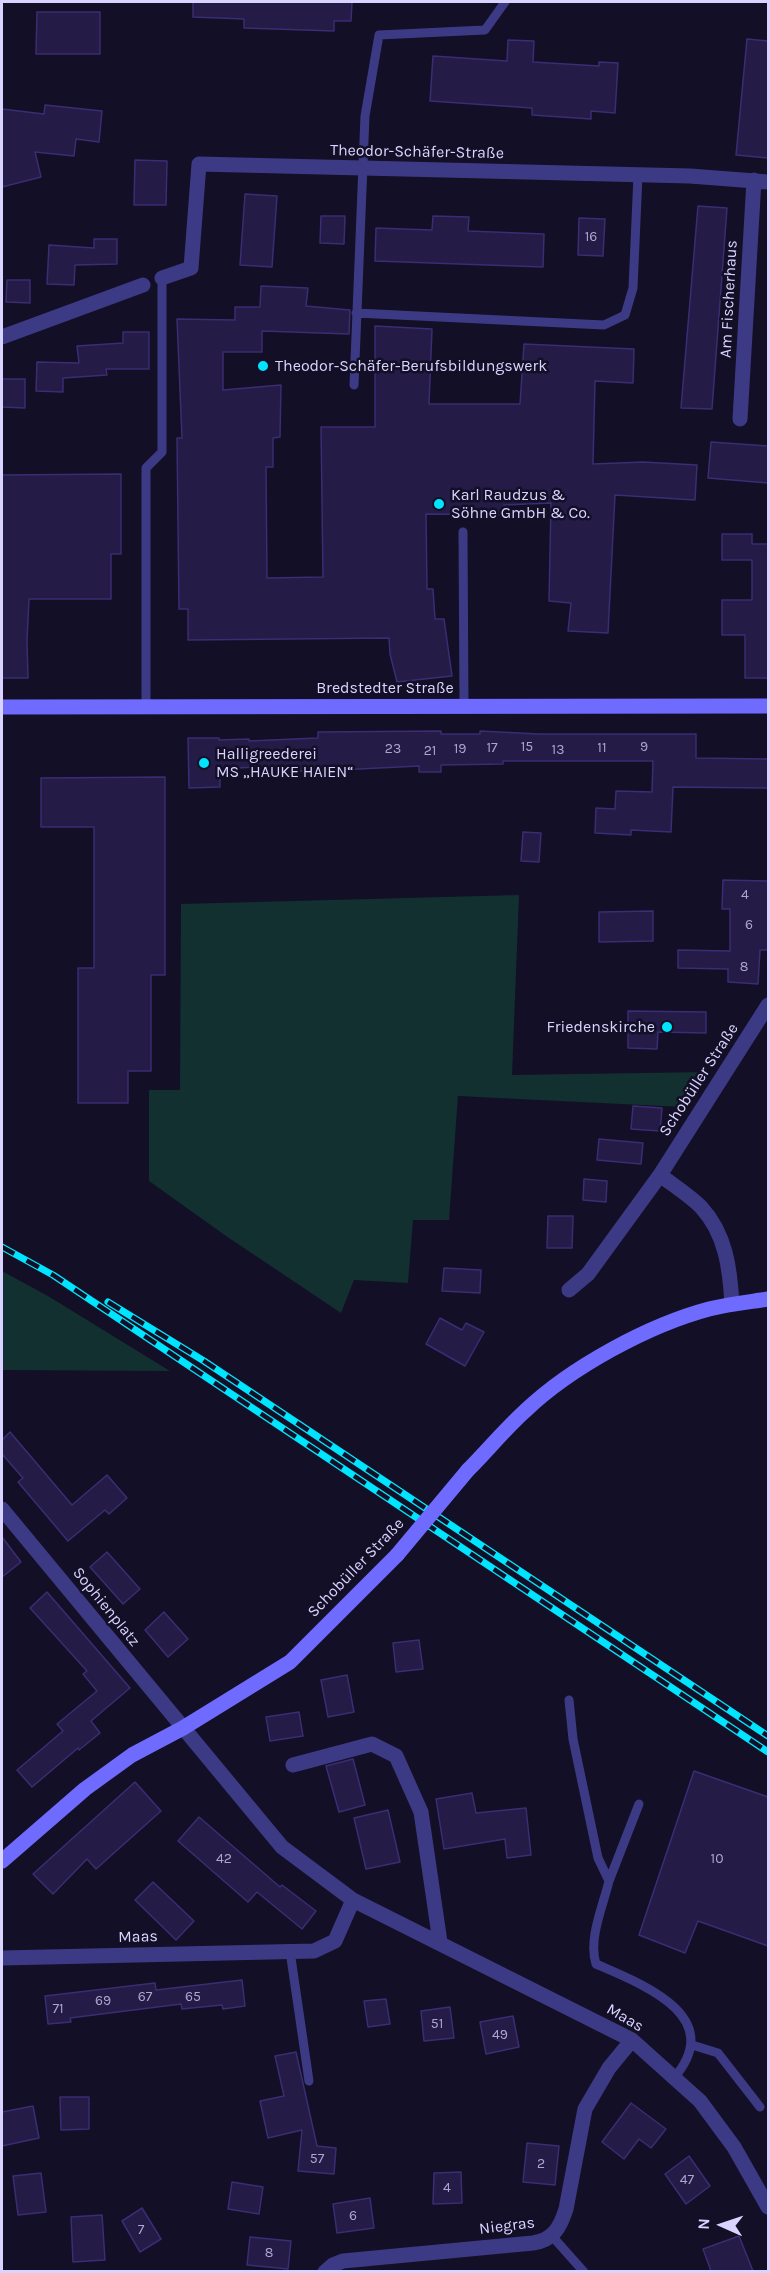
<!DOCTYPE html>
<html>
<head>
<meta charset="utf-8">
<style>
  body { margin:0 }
  #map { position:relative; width:770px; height:2273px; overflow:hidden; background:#130f26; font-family:Karla,sans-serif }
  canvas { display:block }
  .frame { position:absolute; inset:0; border:3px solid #d9d4ff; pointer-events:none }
  .north { position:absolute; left:692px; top:2195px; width:60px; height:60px; -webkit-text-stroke:4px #130f26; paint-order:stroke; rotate:273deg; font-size:16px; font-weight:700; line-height:24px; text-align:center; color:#d9d4ff }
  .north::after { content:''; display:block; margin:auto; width:21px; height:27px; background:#d9d4ff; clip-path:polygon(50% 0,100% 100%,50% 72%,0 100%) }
</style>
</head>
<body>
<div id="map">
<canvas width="770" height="2273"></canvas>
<div class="frame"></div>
<div class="north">N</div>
</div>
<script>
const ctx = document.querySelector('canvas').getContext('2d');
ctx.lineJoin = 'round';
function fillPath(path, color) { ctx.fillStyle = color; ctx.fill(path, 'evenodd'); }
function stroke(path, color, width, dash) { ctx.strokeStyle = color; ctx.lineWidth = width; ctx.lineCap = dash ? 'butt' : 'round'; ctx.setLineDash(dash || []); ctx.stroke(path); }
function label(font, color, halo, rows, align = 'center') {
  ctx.font = font + ' Karla,sans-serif'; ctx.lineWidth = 5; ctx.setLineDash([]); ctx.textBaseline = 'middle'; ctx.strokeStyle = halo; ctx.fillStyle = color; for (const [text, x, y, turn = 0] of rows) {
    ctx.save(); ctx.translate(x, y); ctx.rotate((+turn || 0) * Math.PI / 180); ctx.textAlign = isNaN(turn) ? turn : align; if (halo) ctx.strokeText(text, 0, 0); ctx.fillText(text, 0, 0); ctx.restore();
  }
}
fillPath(new Path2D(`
  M519,895L512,1075L707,1072L683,1107L458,1096L449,1220H413L408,1283L354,1280L341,1313L226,1236L149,1181V1090H180L181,904Z
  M2,1271L48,1296L170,1371L2,1370Z`), '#12302f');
const building = new Path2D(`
  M193,2H352L351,21H334V31L244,28V19L193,17Z
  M37,12H100V54H36Z
  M747,39L768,41V158L736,155Z
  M508,40L534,41L533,62L599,66V62L618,63L615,113L591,111V119L532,115V108L430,101L433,56L507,61Z
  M45,105L102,111L99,142L76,139L74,156L35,152L41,177L2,187V109L44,114Z
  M135,160L167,161L166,205H134Z
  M245,194L277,196L272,267L240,265Z
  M698,206L727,208L712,409L681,408Z
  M321,216H345L344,244L320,243Z
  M433,216L469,217L468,231L544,234L543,267L375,261L376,228L432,230Z
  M579,218L605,219L603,256L578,255Z
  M94,239H117V264L75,265L74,285L47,284L49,245L94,248Z
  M7,280H30V303L6,302Z
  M261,286L308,288L306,306L350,310L349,334L262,331V352H223V390L281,385L280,437L273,438V467H266L267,578L323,577L321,427H375V326L432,329L429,404H520L524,344L634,349L633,383L595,381L593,464L643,462L697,465L695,500L615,495L608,633L568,631L571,603L549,601L551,503L504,505V515L426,514L427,589H433L435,619H444L452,676L397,682L390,654L389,638L188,640V609H179L177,438H182L177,319L235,320V307H260Z
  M123,332H149V369H106L107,375L63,378V392L36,391L37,362L79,363L77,346L123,343Z
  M2,379H25V408L2,407Z
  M711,442L768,446V483L708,478Z
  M121,474V554H111V599H29L27,641L28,678H2V475Z
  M722,534H752V544H768V678H745V635H722V600H752V560H722Z
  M441,731V734H480V731L538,734H696V758L768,759V788L673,787L671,832L631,830V835L595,833L596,808L615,809L616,791L652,792L653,761H503V764L441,765V772H419V766L319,771H256V767L220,769V787L189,788L188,738H219V740L249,739V741L318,738V732Z
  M165,777V975H151V1071H128V1103H78V968H94V827H41V778Z
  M523,832L541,833L539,862L521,861Z
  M723,880L768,881V950H760L758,984L728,982V969L678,968V950L730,951V909H722Z
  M653,911V941L599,942V912Z
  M628,1011L706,1012V1033L658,1032L657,1049L628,1048Z
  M633,1106L662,1108L660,1131L631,1129Z
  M599,1139L643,1143L641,1164L597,1160Z
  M584,1179L607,1181L606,1202L583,1200Z
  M548,1216H573L572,1248H547Z
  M444,1268L481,1270L480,1293L442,1291Z
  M440,1318L462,1330L466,1323L484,1332L465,1366L426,1344Z
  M10,1432L72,1505L107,1475L127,1498L109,1514L105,1510L68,1541L18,1482L23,1478L2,1454V1440Z
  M2,1537L21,1562L2,1577Z
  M107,1552L140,1589L123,1604L90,1567Z
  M47,1592L130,1688L91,1721L100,1733L79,1750L78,1748L32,1787L17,1770L63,1731L57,1724L97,1691L83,1674L87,1671L30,1608Z
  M164,1612L188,1639L168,1657L145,1630Z
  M419,1640L423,1669L396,1672L393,1643Z
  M347,1675L354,1712L328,1717L321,1680Z
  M299,1712L303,1736L270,1741L266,1717Z
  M353,1759L365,1805L339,1812L326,1766Z
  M694,1771L768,1797V1946L698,1921L685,1953L639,1935Z
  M135,1782L161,1811L96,1869L87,1859L53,1894L33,1874Z
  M472,1793L476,1813L526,1808L531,1855L507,1858L505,1839L444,1849L436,1799Z
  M388,1810L400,1862L366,1869L354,1818Z
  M199,1817L280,1887L282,1885L316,1911L302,1929L257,1892L248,1902L178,1841Z
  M153,1882L194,1921L176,1940L135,1900Z
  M242,1980L245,2006L223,2009L222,2005L182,2009L181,2004L70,2018L71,2022L48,2024L45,1996L155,1983L156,1990Z
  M386,1999L390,2024L368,2027L364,2001Z
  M450,2007L454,2038L424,2041L421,2011Z
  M513,2016L519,2047L486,2054L480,2022Z
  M296,2052L317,2146L336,2148L334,2174L298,2171L302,2130L268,2138L260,2101L284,2096L275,2056Z
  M60,2097H89V2129L61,2130Z
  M631,2103L666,2129L651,2148L639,2139L624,2159L602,2142Z
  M33,2106L39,2138L2,2146V2112Z
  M527,2143L559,2146L555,2185L523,2182Z
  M689,2156L710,2186L686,2204L665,2174Z
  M461,2172L462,2203L433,2204L434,2173Z
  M41,2173L46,2212L18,2215L13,2176Z
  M232,2182L263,2187L259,2214L228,2209Z
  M370,2198L374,2228L337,2233L333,2204Z
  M142,2208L161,2239L140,2252L122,2221Z
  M102,2215L105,2260L73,2262L71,2217Z
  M739,2236L753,2271H711L703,2249Z
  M250,2237L291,2241L288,2269L247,2265Z`);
fillPath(building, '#241b47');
stroke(building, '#3b2d73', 1.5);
stroke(new Path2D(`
  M356,313L604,325L625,315L633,288L638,175
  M354,385L365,116L379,35L485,30L505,2
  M463,532L464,706
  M146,706V468L162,452V278
  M569,1700L573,1739L598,1858L609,1881C603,1906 588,1939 596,1964C642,1984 727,2016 674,2078
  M609,1881L639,1804
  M290,1951L309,2081
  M692,2045L718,2053L760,2107
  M552,2236L584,2272`), '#3d3a85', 9);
stroke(new Path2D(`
  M162,278L191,268L199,164L690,176L768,182
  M2,337L143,285
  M740,419L754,180
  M569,1290L588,1274L660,1175
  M732,1304C730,1269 726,1234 701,1207C689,1195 673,1185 660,1175L768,1005
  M2,1509L282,1847L353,1900L632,2040L700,2101L734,2147L768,2207
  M293,1765L372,1744L396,1756L421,1812L440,1942
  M2,1958L314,1951L335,1941L353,1900
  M325,2272L333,2265L343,2261L533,2243C553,2240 560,2228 566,2209L585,2109L609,2068L632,2040`), '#3d3a85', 15);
stroke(new Path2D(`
  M2,707L768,706
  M468,1470C487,1451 505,1429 525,1411C571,1367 649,1325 709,1309C729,1304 749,1302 768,1299
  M2,1861L85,1789L132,1755L183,1728L290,1662L397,1555`), '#6f6bff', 15);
const rail = new Path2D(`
  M2,1247L53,1275L768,1752
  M108,1302L204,1361L768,1736`);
stroke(rail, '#00e5ff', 7);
stroke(rail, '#130f26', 4.5, [14]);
stroke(new Path2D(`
  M397,1555L468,1470`), '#6f6bff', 15);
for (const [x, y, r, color] of [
  [263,366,6,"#00e5ff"],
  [439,504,6,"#00e5ff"],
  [204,763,6,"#00e5ff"],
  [667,1027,6,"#00e5ff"]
]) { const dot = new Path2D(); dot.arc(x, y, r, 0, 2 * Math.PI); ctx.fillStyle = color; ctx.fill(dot); stroke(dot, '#130f26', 2); }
label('14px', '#aca6d1', null, [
  ["16",591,237],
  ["15",527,747],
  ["9",644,747],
  ["17",492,748],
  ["11",602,748],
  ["23",393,749],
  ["19",460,749],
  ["13",558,750],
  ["21",430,751],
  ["4",745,895],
  ["6",749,925],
  ["8",744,967],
  ["42",224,1859],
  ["10",717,1859],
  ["67",145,1997],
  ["65",193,1997],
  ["69",103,2001],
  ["71",58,2009],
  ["51",437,2024],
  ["49",500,2035],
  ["57",317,2159],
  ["2",541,2164],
  ["47",687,2180],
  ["4",447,2188],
  ["6",353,2216],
  ["7",141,2230],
  ["8",269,2253]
]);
label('16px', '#d9d4ff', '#130f26', [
  ["Theodor-Schäfer-Straße",417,152,1],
  ["Am Fischerhaus",729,299,-87],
  ["Bredstedter Straße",385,688],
  ["Schobüller Straße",699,1080,-57],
  ["Schobüller Straße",356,1568,-46],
  ["Sophienplatz",106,1607,51],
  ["Maas",138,1937,-1],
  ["Maas",625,2018,30],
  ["Niegras",507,2226,-7]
]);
label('16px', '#d9d4ff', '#130f26', [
  ["Theodor-Schäfer-Berufsbildungswerk",275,366],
  ["Karl Raudzus &",451,495],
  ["Söhne GmbH & Co.",451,513],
  ["Halligreederei",216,754],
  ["MS „HAUKE HAIEN“",216,772],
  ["Friedenskirche",655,1027,"right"]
], 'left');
</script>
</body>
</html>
